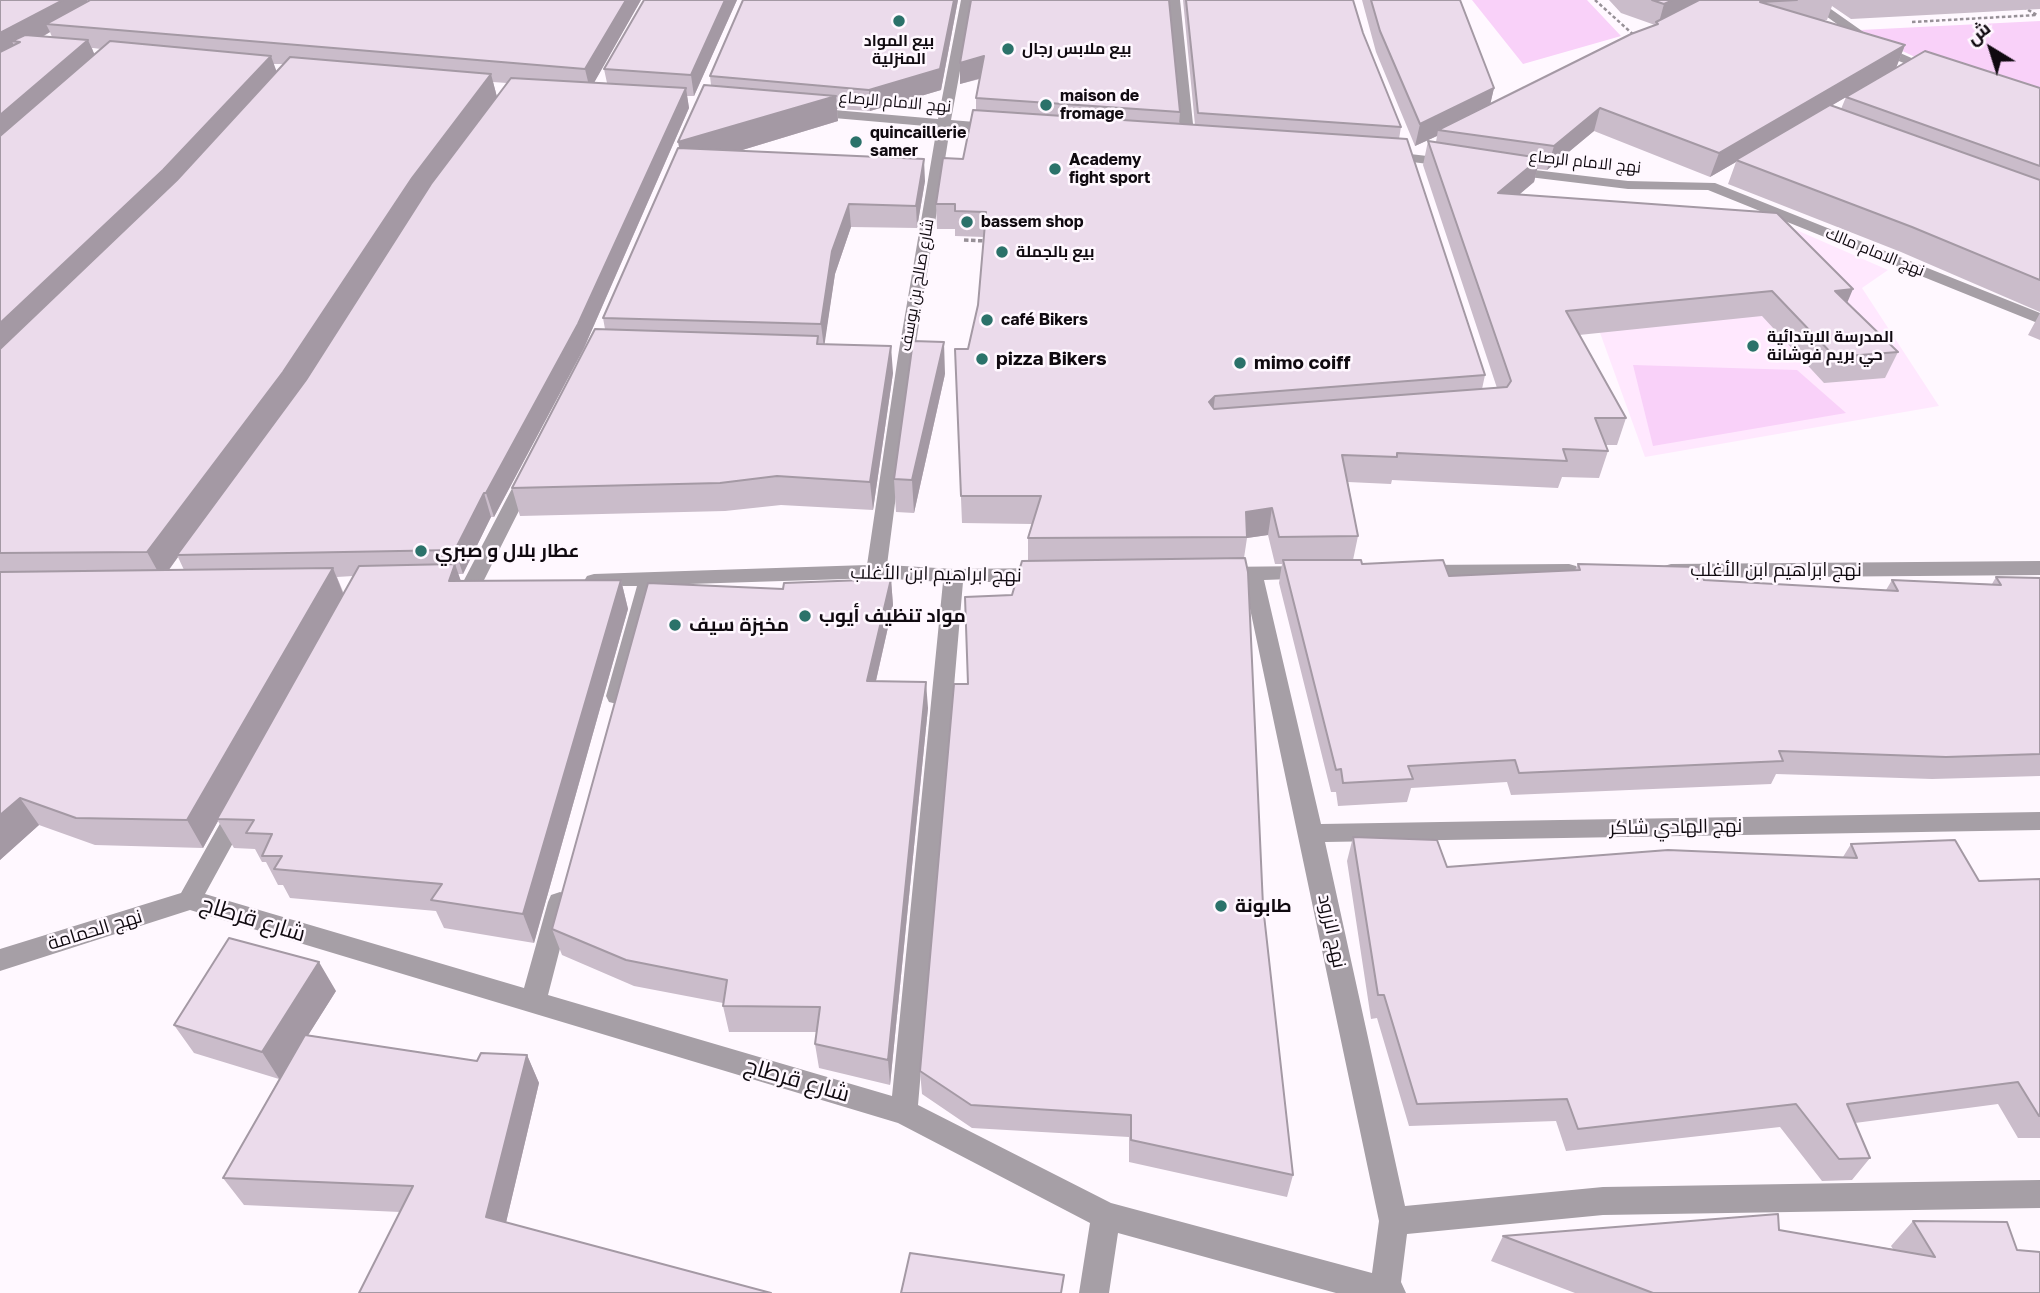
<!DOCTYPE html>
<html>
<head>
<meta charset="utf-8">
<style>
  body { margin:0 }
  #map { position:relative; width:2040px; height:1293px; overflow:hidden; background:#fff8ff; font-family:"Golos Text",Cairo,sans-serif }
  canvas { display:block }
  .north { position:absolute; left:1956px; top:14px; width:70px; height:70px; -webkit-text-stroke:5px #fff8ff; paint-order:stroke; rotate:322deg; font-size:19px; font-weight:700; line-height:28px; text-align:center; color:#100a10 }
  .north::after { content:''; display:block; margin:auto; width:24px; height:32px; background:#100a10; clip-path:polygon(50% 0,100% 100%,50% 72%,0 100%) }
</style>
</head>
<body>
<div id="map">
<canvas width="2040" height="1293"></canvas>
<div class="north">ش</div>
</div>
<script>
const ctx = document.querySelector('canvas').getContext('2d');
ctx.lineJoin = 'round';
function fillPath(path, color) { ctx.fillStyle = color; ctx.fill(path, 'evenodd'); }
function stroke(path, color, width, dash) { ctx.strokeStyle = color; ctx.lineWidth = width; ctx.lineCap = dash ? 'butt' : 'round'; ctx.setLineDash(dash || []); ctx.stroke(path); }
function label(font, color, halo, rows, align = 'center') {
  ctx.font = font + ' "Golos Text",Cairo,sans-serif'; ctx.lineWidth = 5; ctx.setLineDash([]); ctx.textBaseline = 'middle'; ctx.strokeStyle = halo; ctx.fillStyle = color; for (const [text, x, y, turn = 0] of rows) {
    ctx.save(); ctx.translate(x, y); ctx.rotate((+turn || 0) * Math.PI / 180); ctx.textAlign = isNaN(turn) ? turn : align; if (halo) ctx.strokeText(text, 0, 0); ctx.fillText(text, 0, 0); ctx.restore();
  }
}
fillPath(new Path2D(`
  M1553,203L1769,218L1888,270L1862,288L1939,406L1645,457Z`), '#ffe8fe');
fillPath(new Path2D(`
  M1472,0H1587L1621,36L1523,64Z
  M2040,21V99L1927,63L1860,30Z
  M1633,365L1797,370L1846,413L1653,446Z`), '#f9d1f9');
stroke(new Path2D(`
  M1595,0L1636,37
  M1912,22L2037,15L2025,8`), '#979097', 2.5, [3.5, 2.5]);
stroke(new Path2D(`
  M964,240L986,241`), '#979097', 3.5, [4.5, 2.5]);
fillPath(new Path2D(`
  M961,0H973L951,120L999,124L1006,128L999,132L950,128L914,356L887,565L954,569L1044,568L1051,570L1054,575L1051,580L1044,582H963L918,1105L1111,1203L1372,1273L1379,1221L1244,580L1213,579L1210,574L1213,569L1220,567L1310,566L1317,568L1320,573L1317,578L1264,580L1321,824L2040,812V830L1325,842L1405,1206L1603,1187L2040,1180V1208L1603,1215L1407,1234L1401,1282L1406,1293H1336L1118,1233L1109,1293H1079L1090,1223L898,1123L190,910L0,971V949L181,893L231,804L239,801L247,804L251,810L205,894L524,988L548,902L551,895L560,892L569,895L572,902L548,995L892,1096L943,582L876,578L658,585L628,696L625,702L617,704L609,702L606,696L637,586H587L584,581L587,576L594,574L867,565L898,356L937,127L811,116L804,112L811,108L938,119Z
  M1168,0H1180L1195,143L1188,147L1181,143Z
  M1804,0H1818L1882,45L1941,71L1939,74H1931L1874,51Z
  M1384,151L1453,159L1460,163L1453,167L1379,158L1377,155Z
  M1509,167L1628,181L1715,183L2040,313V324L1708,190L1628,189L1504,174V168Z
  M527,471L536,477L482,584L479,589H465L462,584L518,477Z
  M2040,561V575L1671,578L1664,576L1661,571L1664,566L1671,564Z
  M1569,564L1576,566L1579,571L1576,576L1419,579L1412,577L1409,572L1412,567L1419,565Z`), '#a69fa6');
fillPath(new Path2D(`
  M0,0L88,2L90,0H641L594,82L607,83L604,69L644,0H737L694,96H687L689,108L584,348L494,517H491L463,574H458L461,581L621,580L628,609L534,943L444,928L436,911L290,898L283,885H278L266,862H262L255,849L234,848L218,821L203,848L95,845L39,825L0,860ZM50,32L52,37L44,36ZM92,48H93L101,49L94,54ZM273,64H284L276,72ZM493,82L507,83L497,97ZM178,557L184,570H169ZM353,576L344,594L337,577Z
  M743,0H958L941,90L870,111L837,109L838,121L739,151L925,181L917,228L851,227L835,274L824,344L893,373L873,510L781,505L725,511L520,516L512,488L605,329L603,318L679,148L711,85L710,76Z
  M971,0L1180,112L1179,124L1195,125L1183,0H1353L1363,33L1401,127L1399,139L1485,375L1482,389L1497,388L1423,165L1428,141L1436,142L1437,136L1415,146L1376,52L1362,0H1460L1494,88L1490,104L1655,25L1621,13L1609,0H2040V9L1851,19L1832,6L1827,20H1821L1905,45L1896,68L2040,88V312L1901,252L1728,184L1736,162L1710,177L1594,131L1547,170L1537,169L1534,182L1519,194L1847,303L1898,352L1885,378L1824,383L1762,316L1579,335L1626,418L1617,445H1606L1608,451L1599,478L1562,477L1558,488L1392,480L1391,484L1348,482L1358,536L1353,560L1362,564L1449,576L1575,570L1578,564L1704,580L1886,590L1892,580L1992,584L1996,577L2040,578V776L1932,779L1776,774L1771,784L1511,795L1507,782L1411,788L1407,802L1338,806L1336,792H1331L1279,583L1282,564H1275L1268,535L1247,538L1244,558L1263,906L1293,1175L1287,1197L1129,1162V1137L972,1128L922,1094L920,1071L968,684L1028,561V538L1032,524L962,523L955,349H968L978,305L984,237L955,236V229H937L936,204L963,159L976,110V98L980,79L960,84ZM1846,97L1841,109L1831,106Z
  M2040,313V340L2028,335Z
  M945,374L914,513L896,512L894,479Z
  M891,579L893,605L876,681L928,708L890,1085L819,1068L815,1044L817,1032H729L723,1006V1003L634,986L562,955L552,929L783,589Z
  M1353,837L1447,867L1843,857L1851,844L1979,881L2040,879V1138H2018L1998,1104L1855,1123L1870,1158L1852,1180L1822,1181L1780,1127L1566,1151L1556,1121L1409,1126L1377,1018L1371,1019L1347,861Z
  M336,991L308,1035L477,1061L527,1055L539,1083L506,1222L400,1212L244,1205L223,1178L279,1079L194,1053L174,1025Z
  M1913,1221L2017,1250L2040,1293H1575L1491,1261L1503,1236L1779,1230L1893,1249L1891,1246Z`), '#cabcca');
fillPath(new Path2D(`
  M63,0H87L91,10L46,24L50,32L22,48L20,42L12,41L16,51L0,60V33Z
  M626,0H641L590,90L585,69Z
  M725,0H737L694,96L691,75Z
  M954,0H958L941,90L870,111L869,90Z
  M1673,0H1710L1658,26L1664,4Z
  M88,40L98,62L0,148V115Z
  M1905,45L1896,68L1738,160H1736V162L1710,177L1719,153Z
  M271,56L279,78L0,362V323Z
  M984,56L985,77L960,84V63Z
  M491,74L497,97L294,399L177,555L178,557L162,579L147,552L412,178Z
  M686,88L689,108L584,348L494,517L486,493Z
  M1494,88L1489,110L1438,130L1437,136L1415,146L1420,124Z
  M836,96L838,121L683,168L678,142Z
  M1600,108L1594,131L1547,170L1554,146Z
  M1540,158L1534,182L1492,218L1498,193Z
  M924,159L925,181L917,228L916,206Z
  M849,204L851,227L835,274L824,348L821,324L832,251Z
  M1853,289L1842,315L1835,291Z
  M944,342L945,374L914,513L912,480Z
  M891,346L893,373L873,510L870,482Z
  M1215,396L1212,422L1209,402Z
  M484,493L491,517L463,574L455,550Z
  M1272,508L1268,535L1247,538L1246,512Z
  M455,564L465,593L449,581Z
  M333,568L344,596L217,819L218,821L203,848L187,820Z
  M891,579L893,605L870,707L867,681Z
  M621,580L628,609L534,943L523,914Z
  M926,682L928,708L890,1085L888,1060Z
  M20,798L39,825L0,860V815Z
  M319,962L336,991L280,1080L262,1052Z
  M527,1055L539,1083L501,1244L486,1217Z`), '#a499a4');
const building = new Path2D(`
  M0,0H63L0,33Z
  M90,0H626L585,69L46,24Z
  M644,0H725L691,75L604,69Z
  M743,0H954L940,69L869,90L710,76Z
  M971,0H1169L1180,112L976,98L984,56L960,63Z
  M1186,0H1353L1363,33L1401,127L1198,113Z
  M1371,0H1460L1494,88L1420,124L1380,31Z
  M1652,0H1673L1664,4Z
  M1699,0H1797L1760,2L1905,45L1719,153L1600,108L1554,146L1438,130L1631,34L1658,24L1656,22Z
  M25,35L88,40L0,115V52L20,42L12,41Z
  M110,41L271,56L163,170L0,323V136Z
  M1925,51L2040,88V166L1846,97Z
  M290,57L491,74L412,178L283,372L147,552L0,553V349L177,180Z
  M511,78L686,88L578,324L486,493H484L455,550L177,555L306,380L431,184Z
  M704,85L836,96L678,142Z
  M1830,105L2040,180V280L1912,227L1736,160Z
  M973,110L1407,139L1485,375L1215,396L1209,402L1214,409L1507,387L1511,381L1428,141L1540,158L1498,193L1777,213L1853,289L1835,291L1898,352L1835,357L1772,291L1566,311L1626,418H1595L1608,451L1563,449L1567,461L1397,453V457L1342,455L1358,536L1279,537L1272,508L1246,512L1247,537L1028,538L1041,496H961L955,349H968L978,305L986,212L955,211V204H936L943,158L963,159Z
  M678,148L924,159L916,206L849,204L832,251L821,324L603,318Z
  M595,329L818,336L817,344L891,346L870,482L777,476L720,483L512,488Z
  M913,341L944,342L912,480L894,479Z
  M1245,558L1248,572L1263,906L1293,1175L1131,1140V1115L971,1105L920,1071L954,684H968L965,597L1012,595L1022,561Z
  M1283,560H1361L1362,564L1443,560L1449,576L1580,570L1578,564L1698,567L1704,580L1898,591L1892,580L2001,585L1996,577L2040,578V754L1946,757L1779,751L1783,761L1519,773L1515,760L1408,766L1413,779L1343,783L1341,769L1336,770Z
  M455,564L449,581L621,580L523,914L431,900L442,884L274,869L282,856H262L272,834L246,833L254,820L217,819L359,566Z
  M333,568L187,820L76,818L20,798L0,815V572Z
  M891,579L867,681L926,682L888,1060L815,1044L820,1007L723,1006L727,980L626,960L552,929L648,583L783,589L784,583Z
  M1353,837L1437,840L1447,867L1668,850L1857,858L1851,844L1955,840L1979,881L2040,879V1116H2039L2018,1082L1847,1104L1870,1158L1839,1159L1796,1104L1578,1129L1567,1099L1417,1104L1384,995H1378Z
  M229,938L319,962L262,1052L174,1025Z
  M305,1035L477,1061L481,1053L527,1055L486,1217L771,1293H359L413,1186L223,1178Z
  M1778,1214L1779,1230L1935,1257L1913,1221L2007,1222L2017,1250L2040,1252V1293H1653L1503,1236Z
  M910,1253L1064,1275L1061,1293H901Z`);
fillPath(building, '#ebdbeb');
stroke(building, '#a499a4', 2);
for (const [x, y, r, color] of [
  [899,21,7,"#2b726a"],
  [1008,49,7,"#2b726a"],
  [1046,105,7,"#2b726a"],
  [856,142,7,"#2b726a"],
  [1055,169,7,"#2b726a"],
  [967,222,7,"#2b726a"],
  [1002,252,7,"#2b726a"],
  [987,320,7,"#2b726a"],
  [1753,346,7,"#2b726a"],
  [982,359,7,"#2b726a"],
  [1240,363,7,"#2b726a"],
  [421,551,7,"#2b726a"],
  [805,616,7,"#2b726a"],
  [675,625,7,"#2b726a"],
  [1221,906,7,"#2b726a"]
]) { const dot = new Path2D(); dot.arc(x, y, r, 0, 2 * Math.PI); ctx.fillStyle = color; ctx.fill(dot); stroke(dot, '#fff8ff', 2.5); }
label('bold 16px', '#100a10', '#fff8ff', [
  ["بيع المواد",899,41,"center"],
  ["المنزلية",899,59,"center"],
  ["بيع ملابس رجال",1022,49],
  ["maison de",1060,96],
  ["fromage",1060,114],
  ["quincaillerie",870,133],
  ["samer",870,151],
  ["Academy",1069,160],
  ["fight sport",1069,178],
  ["bassem shop",981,222],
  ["بيع بالجملة",1016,252],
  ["café Bikers",1001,320],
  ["المدرسة الابتدائية",1767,337],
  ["حي بريم فوشانة",1767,355]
], 'left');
label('16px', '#100a10', '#fff8ff', [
  ["نهج الامام الرصاع",895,102,5],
  ["نهج الامام الرصاع",1585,162,6],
  ["نهج الامام مالك",1875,252,22],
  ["شارع صالح بن يوسف",917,285,-80]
]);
label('bold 19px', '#100a10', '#fff8ff', [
  ["pizza Bikers",996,359],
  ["mimo coiff",1254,363],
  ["عطار بلال و صبري",435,551],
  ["مواد تنظيف أيوب",819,616],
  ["مخبزة سيف",689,625],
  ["طابونة",1235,906]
], 'left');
label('19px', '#100a10', '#fff8ff', [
  ["نهج ابراهيم ابن الأغلب",1776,570],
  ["نهج ابراهيم ابن الأغلب",936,574,1],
  ["نهج الهادي شاكر",1676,827,-1],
  ["نهج الحمامة",95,930,-17],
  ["نهج الزرود",1332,931,78]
]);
label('23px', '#100a10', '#fff8ff', [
  ["شارع قرطاج",253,919,17],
  ["شارع قرطاج",797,1080,16]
]);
</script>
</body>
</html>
